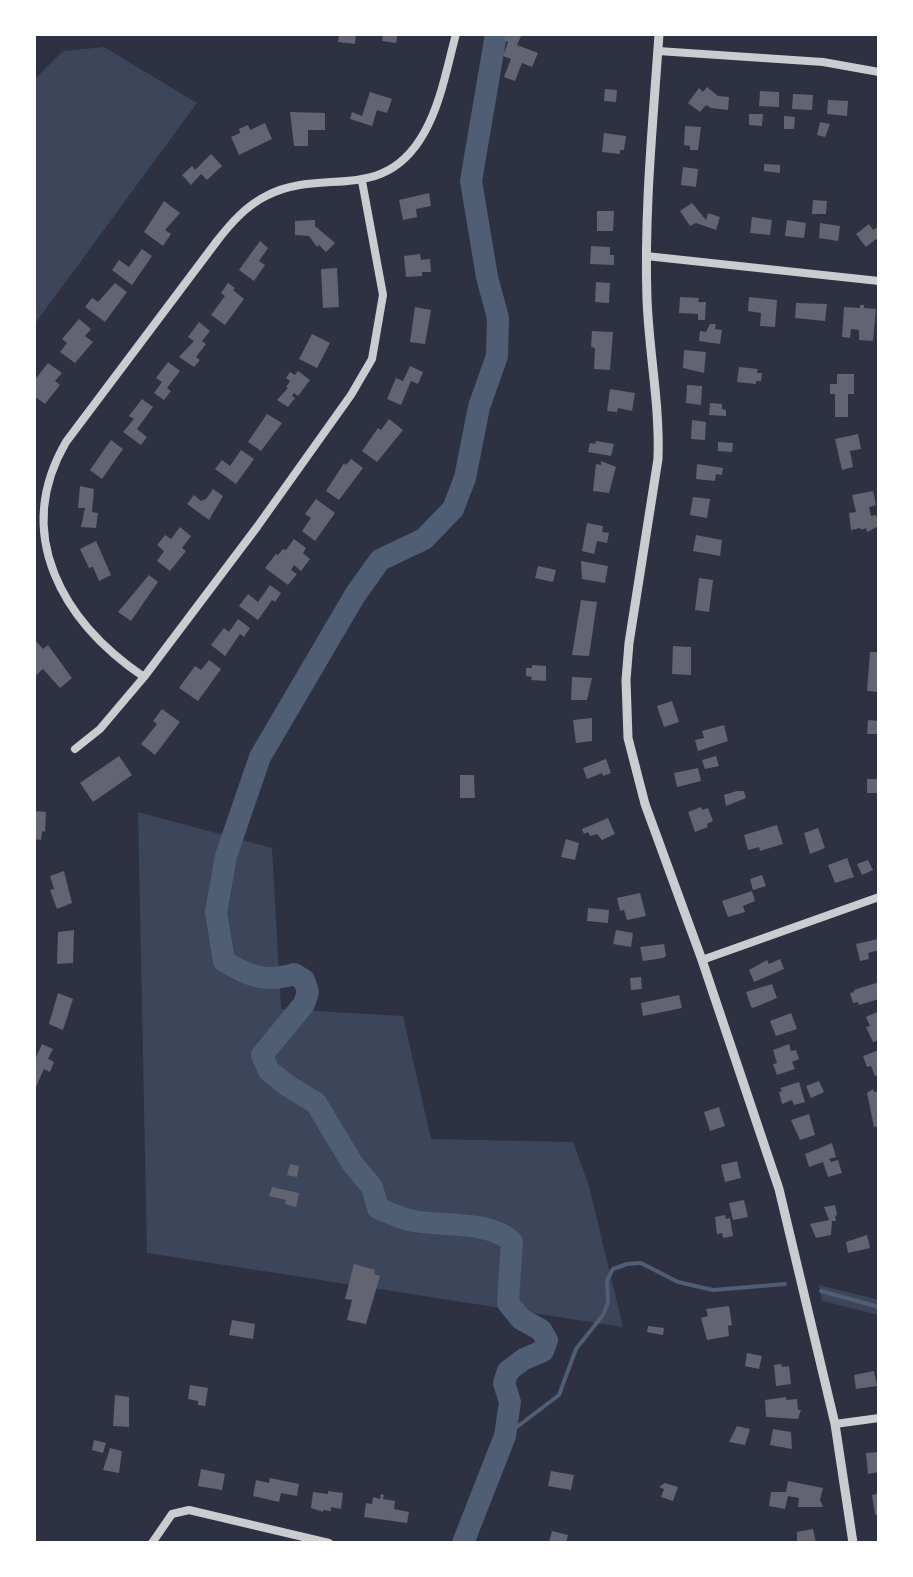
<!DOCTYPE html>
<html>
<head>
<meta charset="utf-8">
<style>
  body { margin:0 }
  #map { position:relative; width:913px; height:1577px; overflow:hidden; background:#2d3142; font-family:"Fira Sans Condensed",sans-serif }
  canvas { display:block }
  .frame { position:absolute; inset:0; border:36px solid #fff; pointer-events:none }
</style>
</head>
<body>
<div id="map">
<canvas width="913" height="1577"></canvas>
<div class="frame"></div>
</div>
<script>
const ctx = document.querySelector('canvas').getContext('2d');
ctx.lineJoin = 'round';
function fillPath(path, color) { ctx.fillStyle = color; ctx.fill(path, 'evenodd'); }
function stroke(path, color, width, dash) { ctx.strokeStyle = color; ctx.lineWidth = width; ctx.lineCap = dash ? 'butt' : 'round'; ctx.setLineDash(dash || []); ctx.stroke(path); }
fillPath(new Path2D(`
  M104,47L197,103L34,325V80L63,51Z
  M138,812L272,848L281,1009L403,1016L431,1139L573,1142L589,1186L623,1327L147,1253Z
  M819,1285L879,1300V1315L822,1301Z`), '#3c4559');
stroke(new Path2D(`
  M821,1291L879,1307
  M505,1436L559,1395L576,1349L603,1315L608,1303L607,1280L613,1269L627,1264L641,1263L678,1282L713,1290L785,1284`), '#4f5d75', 4);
stroke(new Path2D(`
  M463,1543L505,1436L510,1402L504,1383L508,1371L524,1359L543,1351L547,1340L541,1330L521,1319L508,1303L512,1242C492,1221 442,1226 414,1221C402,1219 389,1213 378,1208L372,1187L352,1163L316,1103L288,1086L269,1071L262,1055L304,1004L308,992L304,980L294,974C266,983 248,976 224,961L216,912L226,856L260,757L355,595L380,560L424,539L453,509L465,478L479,407L497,356L498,318L487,277L471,181L496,34`), '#4f5d75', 22);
fillPath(new Path2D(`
  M339,34H356L355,44L338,42Z
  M383,34H398L396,43L382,41Z
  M507,34H522L517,45L538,53L532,67L522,63L515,81L504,77L511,59L503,56L508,42L504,40Z
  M707,87L718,96L729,97L728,110L711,108L706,105L700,112L688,103L699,88L703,92Z
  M605,89L617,90L616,102L604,101Z
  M760,91L779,92V107L759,106Z
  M370,92L392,99L387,113L377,110L372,126L350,119L352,112L362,116Z
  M793,94L813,95L812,110L792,109Z
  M828,100L848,101L847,116L827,114Z
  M290,112L325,113V130H308V146H294Z
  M749,114H763L762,126L749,125Z
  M784,116L795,117L794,129H784Z
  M820,122L830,124L825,137L817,135Z
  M265,123L272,139L239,155L231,137L240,133L239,129L248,125L250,130Z
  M685,126L701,127L698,150H690V146L684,145Z
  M604,133L626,136L624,150H620V154L602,152Z
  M211,154L222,166L207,180L201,174L191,185L182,175L192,166L195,170Z
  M764,164L780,165V173L764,171Z
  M683,167L698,169L696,187L681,185Z
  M429,193L431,206L416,209L417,217L403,220L399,200Z
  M813,200L827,201L826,214H812Z
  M164,201L180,213L165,230L171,234L163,246L144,232Z
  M692,203L706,220L708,213L720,217L716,230L696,223L690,226L680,211Z
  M597,211H614L613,231H597Z
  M752,217L772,220L770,235L750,233Z
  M315,220V226L335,243L326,252L319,245L317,247L309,236L295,235V221Z
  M787,220L806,223L804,238L785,236Z
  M820,223L840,226L838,241L819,238Z
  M869,224L873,230L879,226V243L876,239L866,247L856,234Z
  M260,241L268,248L259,261L265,265L254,281L239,270Z
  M591,246L610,247V255H614V265L590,264Z
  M142,249L152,256L132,285L112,270L119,260L129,267Z
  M420,254L421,260L430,259L431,272H422V276L406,277L404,256Z
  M337,268L339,307L323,308L321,269Z
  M596,282L610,283L609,303L595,302Z
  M115,283L127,292L105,322L85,307L92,298L98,302Z
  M228,283L235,288L233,290L244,299L225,325L211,315L225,296L221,293Z
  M680,297L699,298L698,302H706L705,320H698V314L679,313Z
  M749,297L777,300L775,327L760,326L761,313L748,311Z
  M796,303L827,304L825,321L795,318Z
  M860,305H864V308L876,309L873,341L859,340V330L851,329L850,338L842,337L844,307L860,308Z
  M415,307L431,310L425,344L410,342Z
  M79,319L91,329L85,336L93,342L75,363L60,352L67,343L62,339Z
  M199,322L210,331L202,341L206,344L196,357L200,360L194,367L179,357L194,341L188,337Z
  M710,324H716L715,329L722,330L720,344L699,341L700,331L706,332Z
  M592,331L613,332L610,370L594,369L595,348L591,347Z
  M312,334L330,343L317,368L299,359Z
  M684,350L706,352L704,373L683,368Z
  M168,362L180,371L167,388L171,391L164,400L154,393L162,382L156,378Z
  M48,363L62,373L55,381L60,385L45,404L34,396V381Z
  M410,366L423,372L418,384L411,381L401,405L387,399L396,378L403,381Z
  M739,367L758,369L757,373H762L761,381H756V384L737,382Z
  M298,371L310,380L298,396L294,393L292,396L295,398L288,407L277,400L288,388L286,387L290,381L286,378L290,372L295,375Z
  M837,374H854V394H848V417H835V394H830V384H837Z
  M687,385L702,386L701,405L686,403Z
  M610,389L635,393L632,411L618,408L617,412L607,411Z
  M142,399L153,407L137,429L147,437L141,445L123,432L134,419L129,416Z
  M710,403L722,404V409L726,410V416L709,415Z
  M267,414L282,423L261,451L248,442Z
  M389,419L403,430L377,462L362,451L378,428L381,430Z
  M692,420L706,422L705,440L691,439Z
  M858,434L861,449L850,451L853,467L842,470L835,439Z
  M111,440L123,449L102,479L90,470Z
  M596,441L614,444L611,456L588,452L590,443L595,444Z
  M718,442L733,443L732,452L718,451Z
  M241,450L254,459L236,484L215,469L222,460L230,466Z
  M351,459L363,468L339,500L326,491L344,463L346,465Z
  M601,461L616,467L609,493L593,491L596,464L601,465Z
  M697,464L723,468L722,475L716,474L715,481L696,479Z
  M80,486L94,489L92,512L98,513L96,528L81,527L85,508H78Z
  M213,489L223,496L209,520L187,504L194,495L201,501L206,499Z
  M873,491L876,505L869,507L871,516L876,515L879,526L867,532L866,528L861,530L860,528L851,530L849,513L856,512L852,495Z
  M693,497L710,499L707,518L690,515Z
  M316,499L335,513L315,541L302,531L311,518L305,514Z
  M587,523L603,526L602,532L609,533L607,543L597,541L594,554L582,551Z
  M180,527L191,536L182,548L186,551L170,571L157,561L164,551L157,545L165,535L171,539Z
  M696,535L722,540L720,556L693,551Z
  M294,539L306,548L303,553L310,559L301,571L294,565L291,570L297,574L288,585L265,568L276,554L278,555L283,549L286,550Z
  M96,541L111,575L99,581L93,567L89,568L80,549Z
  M581,561L608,566L605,583L582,579Z
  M538,566L556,570L553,582L535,578Z
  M149,575L158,582L131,621L118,612Z
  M699,578L713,580L709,612L695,610Z
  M270,585L281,593L275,602L272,600L258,620L239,606L248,594L258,602Z
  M581,600L597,602L589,656L572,655Z
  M238,619L250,628L244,637L240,634L225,656L211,645L224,628L229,632Z
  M34,639L43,649L48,645L72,678L60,688L43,669L34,677Z
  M673,646L691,647V675L672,674Z
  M870,652H879V692L867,691Z
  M209,660L221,669L198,701L179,688L195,666L201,670Z
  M532,665L546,666V681L531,680L532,677L526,676V668H532Z
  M572,677L592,678L587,700H571Z
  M672,701L679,722L664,727L657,706Z
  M162,709L180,722L155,755L141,744L157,724L153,721Z
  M592,718V741L576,743L573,720Z
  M868,720L879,721V734H867Z
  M724,725L728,741L698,751L695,740L704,738L702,731Z
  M119,756L132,775L93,802L80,783Z
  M716,756L719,766L705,769L702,760Z
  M606,759L611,773L603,776L602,773L587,779L583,768Z
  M698,768L701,781L677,787L674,773Z
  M460,775H474L475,798H460Z
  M867,779H879V793H867Z
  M737,791H744L746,798L726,806L724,795Z
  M701,807L702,810L708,808L713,821L707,824L708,827L695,832L688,812Z
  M34,811L46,812L45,832L42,831L41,840L34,839Z
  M608,818L615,834L602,840L597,834L590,836L588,832L584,834L582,829Z
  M777,825L783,844L760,851L759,847L748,850L744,835Z
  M818,828L825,848L810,854L804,833Z
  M566,839L579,843L575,860L561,857Z
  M847,858L854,877L835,883L828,865Z
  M868,860L873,870L862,875L857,864Z
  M64,871L72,903L57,909L50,890L54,889L50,876Z
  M762,875L766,886L753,890L750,879Z
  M752,891L755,901L743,906L745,912L728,917L722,901Z
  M640,893L646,916L627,920L624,910L620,911L617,898Z
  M588,908L609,910L608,923L587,921Z
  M74,930L73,963L57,964L58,932Z
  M616,930L633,933L631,947L613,944Z
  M878,939L879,950L868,953L869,959L860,961L856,944Z
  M664,944L666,956L663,958L643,961L640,947Z
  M780,959L784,969L754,982L749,970L767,960L769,964Z
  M641,977L642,989L631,990L630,978Z
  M879,982V999L859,1005L858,1002L853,1003L850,993L854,992V990Z
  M772,984L777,998L753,1008L751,1007L746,992Z
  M58,993L73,999L63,1030L49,1024Z
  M679,995L682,1008L643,1016L641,1003Z
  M877,1012L879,1040L873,1042L866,1027L870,1026L866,1017Z
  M791,1013L797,1029L776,1036L770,1021Z
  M42,1044L53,1049L48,1059L54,1062L50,1072L44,1069L34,1091V1062Z
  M789,1044L791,1051L796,1050L799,1059L792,1062L795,1069L777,1075L773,1064L777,1063L773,1050Z
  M879,1050V1075L875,1076L871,1066L867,1067L863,1056Z
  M819,1081L824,1092L811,1098L806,1086Z
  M799,1082L805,1102L794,1105L792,1100L782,1104L779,1092L782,1091L780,1088Z
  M873,1089L874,1092L879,1091V1126L874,1127L867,1093Z
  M719,1107L725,1126L710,1131L704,1112Z
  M809,1114L815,1135L800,1140L791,1120Z
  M832,1143L836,1157L829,1159L831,1162L838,1160L842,1173L828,1177L823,1162L809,1167L805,1154Z
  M737,1161L741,1178L725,1182L721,1165Z
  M290,1164L299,1166L297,1177L287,1175Z
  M272,1187L299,1193L296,1207L285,1204L286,1200L269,1196Z
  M744,1200L748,1217L733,1220L729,1203Z
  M835,1205L837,1215L835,1216L836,1221H832L831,1235L816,1238L810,1224L829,1220L824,1207Z
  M725,1215L726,1219L730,1218L733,1236L723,1238L722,1233L717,1234L715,1217Z
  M867,1235L870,1248L848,1253L846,1242Z
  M354,1264L375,1270L374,1274L380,1276L366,1324L347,1320L352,1300L345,1299Z
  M729,1306L732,1325L728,1326L729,1336L707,1340L701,1318L708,1316L706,1309Z
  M232,1320L255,1324L253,1339L229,1335Z
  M648,1326L664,1328L663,1335L647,1332Z
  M747,1353L762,1356L759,1369L745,1366Z
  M781,1364L782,1367L789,1366L791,1384L776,1386L774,1365Z
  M874,1371L877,1386L856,1389L854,1375Z
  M190,1385L208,1388L205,1406L198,1405V1401L188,1399Z
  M115,1395L129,1397V1427L113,1426Z
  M786,1397V1400L797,1399L798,1410H801L798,1419L766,1417L765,1400Z
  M737,1426L750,1429L745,1445L729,1442Z
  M773,1429L791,1432L792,1449L770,1445Z
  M94,1440L106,1443L103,1453L92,1450Z
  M110,1448L122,1451L119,1473L103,1470Z
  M879,1452V1472L868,1474L866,1453Z
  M201,1469L225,1474L222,1490L198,1486Z
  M551,1471L574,1475L571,1490L548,1486Z
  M270,1478L299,1484L297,1496L281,1493L279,1502L253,1496L256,1480L269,1483Z
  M788,1481L823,1488L820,1500L823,1507H798L799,1498L788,1496L785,1509L769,1506L771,1492H786Z
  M665,1483L678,1487L673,1501L661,1497L664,1489L659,1487Z
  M328,1491L343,1493L341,1509L331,1507V1511L323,1510V1512L311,1508L313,1492L328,1494Z
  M879,1493V1515H875L872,1495Z
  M381,1494L384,1495L383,1499L395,1501L394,1509L409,1512L407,1523L364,1517L366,1503L372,1504L373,1497L380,1499Z
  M813,1529L816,1543H797V1532Z
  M552,1531L568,1535L566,1543H549Z`), '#626471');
stroke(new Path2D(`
  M658,51L823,62L879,72
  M646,256L879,281
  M144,677C63,622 12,535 66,442L217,241C231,223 246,206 266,196C322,166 383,206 424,133C441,103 447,67 456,34
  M75,749L100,729L144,677L257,527L351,395L372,359L383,295L362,181
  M702,960L879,897
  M835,1424L879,1418
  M152,1543L172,1514L189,1510L329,1543`), '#caccd0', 8);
stroke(new Path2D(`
  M659,34C653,122 644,211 647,299C649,353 660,405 658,459L629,643L626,680L628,738L645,804L702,960L779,1189L835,1424L853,1543`), '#caccd0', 9);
</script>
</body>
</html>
